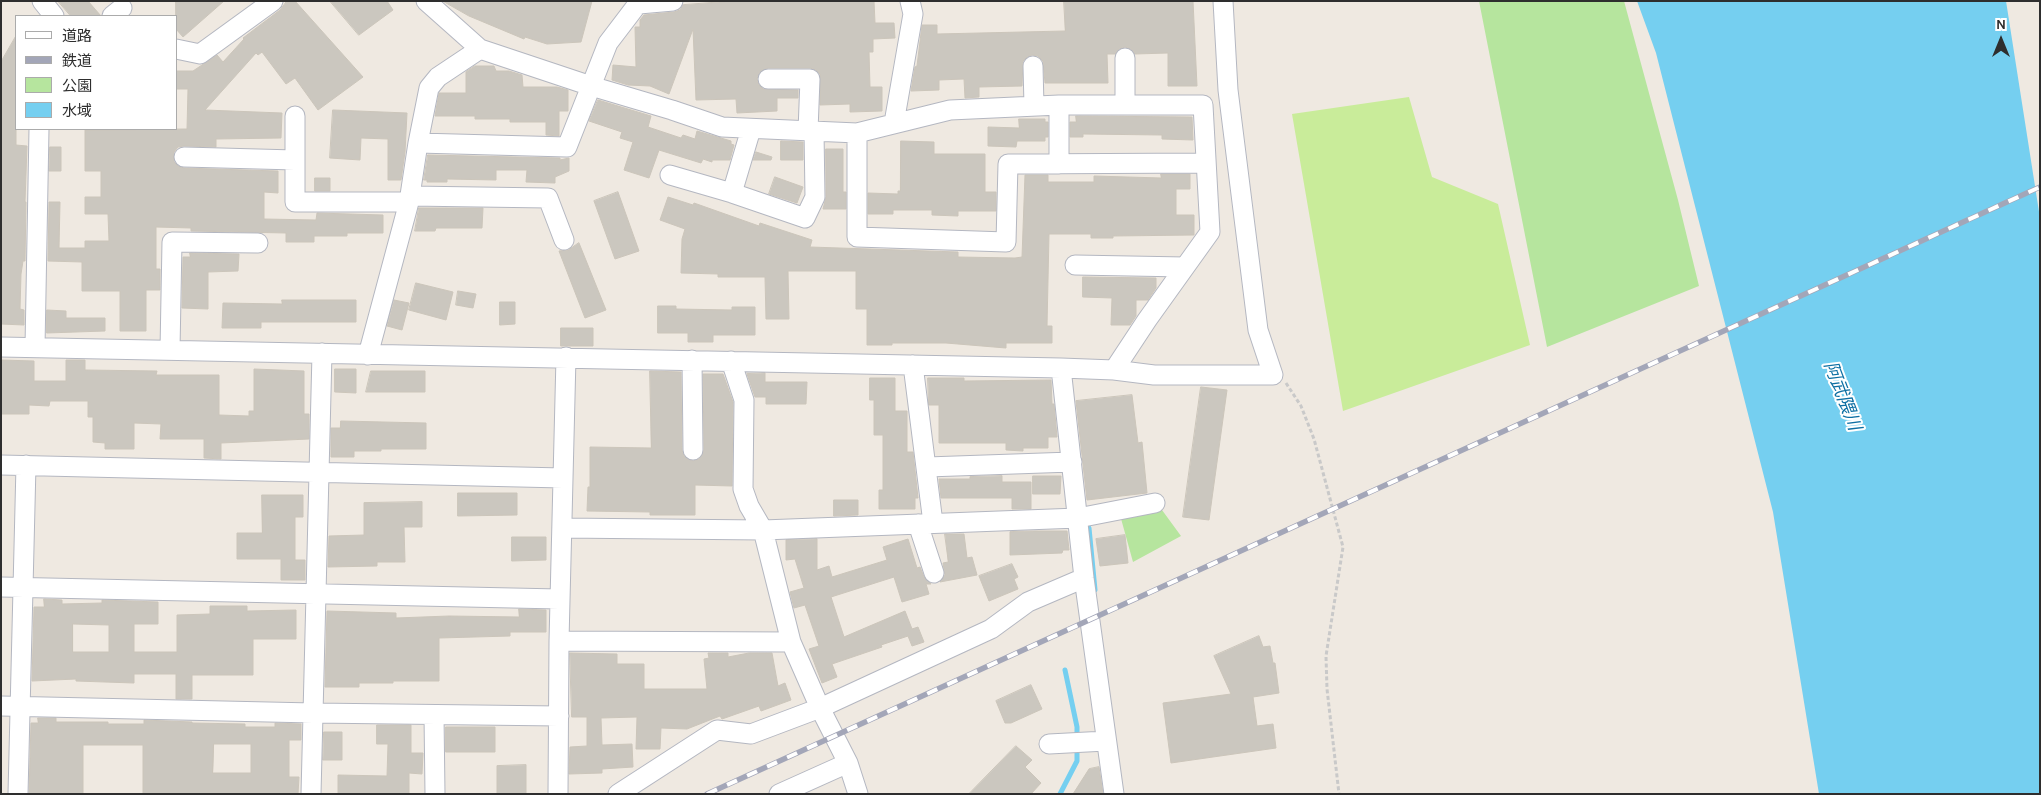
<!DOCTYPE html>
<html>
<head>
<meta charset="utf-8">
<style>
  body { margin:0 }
  #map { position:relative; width:2041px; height:795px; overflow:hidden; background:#efe9e1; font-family:Karla,"Noto Sans JP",sans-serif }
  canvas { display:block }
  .frame { position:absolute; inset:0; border:2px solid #2e2e2e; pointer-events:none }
  .legend { position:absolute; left:15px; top:15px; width:162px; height:115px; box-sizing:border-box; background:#fff; border:1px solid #ababab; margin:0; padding:6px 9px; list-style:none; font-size:15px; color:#2e2e2e }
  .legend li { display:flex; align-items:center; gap:10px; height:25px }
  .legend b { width:25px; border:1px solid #ababab }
  .north { position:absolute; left:1976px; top:15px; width:50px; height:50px; -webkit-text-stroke:4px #fff; paint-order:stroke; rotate:0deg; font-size:14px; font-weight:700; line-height:20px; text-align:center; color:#2e2e2e }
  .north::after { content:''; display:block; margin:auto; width:18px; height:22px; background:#2e2e2e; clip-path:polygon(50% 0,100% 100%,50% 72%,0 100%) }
</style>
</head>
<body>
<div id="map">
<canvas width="2041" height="795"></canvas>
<div class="frame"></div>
<ul class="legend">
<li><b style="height:6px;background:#fff"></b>道路</li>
<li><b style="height:6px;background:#a3a6b8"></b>鉄道</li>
<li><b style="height:14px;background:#b6e59e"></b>公園</li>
<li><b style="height:14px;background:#75cff0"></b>水域</li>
</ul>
<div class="north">N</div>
</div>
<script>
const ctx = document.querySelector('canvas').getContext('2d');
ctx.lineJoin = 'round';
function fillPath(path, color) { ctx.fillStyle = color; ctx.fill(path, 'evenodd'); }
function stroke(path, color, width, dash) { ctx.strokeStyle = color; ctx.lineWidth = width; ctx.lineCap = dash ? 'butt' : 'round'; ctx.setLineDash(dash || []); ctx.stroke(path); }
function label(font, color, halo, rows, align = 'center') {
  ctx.font = font + ' Karla,"Noto Sans JP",sans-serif'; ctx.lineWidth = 4; ctx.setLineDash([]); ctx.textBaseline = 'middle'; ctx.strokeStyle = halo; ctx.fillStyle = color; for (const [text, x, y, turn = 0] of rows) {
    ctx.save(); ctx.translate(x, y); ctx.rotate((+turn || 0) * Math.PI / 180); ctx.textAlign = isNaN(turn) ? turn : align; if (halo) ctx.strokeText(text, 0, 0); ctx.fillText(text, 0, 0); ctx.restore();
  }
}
fillPath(new Path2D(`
  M1479,1H1624L1678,200L1699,286L1547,347Z
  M1162,510L1181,536L1133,562L1120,515Z`), '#b6e59e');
fillPath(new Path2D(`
  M1409,97L1432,177L1498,204L1530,345L1343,411L1292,114Z`), '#c9ec9a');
fillPath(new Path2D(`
  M1637,1H2006L2040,218V794H1819L1773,512L1656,53Z`), '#75cff0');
stroke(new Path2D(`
  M1089,528L1095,590
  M1060,794L1077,761V727L1065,670`), '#75cff0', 5);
const building = new Path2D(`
  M58,1H88L101,16H71Z
  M176,1H224L183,37L176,29Z
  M287,1H295L363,77L318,110L295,78L286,84L262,52L258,55L256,53L205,110L282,113L281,138L216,139V147L184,146L178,147L174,152V162L178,166L184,168L278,171V193L264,192V219L316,220L317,213L383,215V233H347V236H314V242H286V233L191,231V228L156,227V269H160V290H146V331H120V291H82V262L48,261L49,202H60L59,248H85V241H109L108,214H85V197H101V171H85V130L187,129L188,89H176V71H193L217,55L223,62L244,39L243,38L280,10Z
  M330,1H387L393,10L359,35Z
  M443,1H592L581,42L547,44L525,37L524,39L469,16Z
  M732,1H874L875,23H894L895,38L873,39V52H869L870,87H882V111L850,112V104L820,105V74L816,70L810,68H768L759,73L757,79L759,85L763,89L798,90V98H777V111L737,113L736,99L696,100L693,29L669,94L650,86L628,85L612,80L613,65L636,67L635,27H640V20L644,15L674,12L680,10L683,5Z
  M1064,1H1193L1197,86H1168V53L1135,54L1131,49L1125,47L1119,49L1115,54H1107L1108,83H1045L1043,61L1038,56L1032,55L1027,57L1023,61L1022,86L979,87V97L965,98L964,79L939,80V90L911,91L915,67L917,66L922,25H937V34L1065,31Z
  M16,36V145L27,146L25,202H26L25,261H23L21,274L20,309L24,310V325L1,324V62Z
  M475,66H494L496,71H509L522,75L523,87H557L568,90V111H559V136L546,135V122H510V119H475V116H435L439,93H466V72Z
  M598,100L651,116L648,127L681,138L683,135L695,139L697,131L731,141V144L734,145L730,160H712V162L703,159L701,163L659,150L649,178L624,170L633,142L620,138L622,132L589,121Z
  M333,110L407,113L405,152L401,180H388V139L361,138L360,160L330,158Z
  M1076,116L1192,117L1193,140L1162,139V135L1083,134V137H1070V122H1076Z
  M1019,119H1045V122H1048V137H1045V141H1017L1016,147L988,146V127L1019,128Z
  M781,141L803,142V160H781Z
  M901,141L934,142V154H985V192H996V211H958V216L932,215V210H893V214H868V193L898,194V191H900Z
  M50,147H61V171H49Z
  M826,149H843V192H846V209H823L826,197Z
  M756,152L772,157L771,160H753Z
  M428,155L560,158V160L569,158V171L555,177V183L526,182L527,170H496V180L447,179V182H427V180H424Z
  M1161,174H1190V189H1176V215H1194V235L1113,236V238H1091V234H1049L1047,326H1052V343H1006V348L946,343H892V345H867V309H856V271H788L789,319H766L765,277H718V274L681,273L682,239L685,229L660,220L668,197L693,205L694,203L759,226L760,223L812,240L810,247L958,252V257L1015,258L1022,257L1025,175H1048V182H1094V176L1161,178Z
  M775,177L803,187L797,203L769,194Z
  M315,178H330V191H315Z
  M618,192L639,251L615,259L594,201Z
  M419,208H483L482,228H436L435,231H415Z
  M579,243L606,310L585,318L559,251L568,250Z
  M190,253L239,254L238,271L208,272V309L182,308L183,257H190Z
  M1083,277L1156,278V288L1148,300H1136V316L1130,325H1111L1112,298L1083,297Z
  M416,283L453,292L446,320L409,310Z
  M458,291L476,294L473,308L456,305Z
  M282,300H356V322H261V328H222L223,303L282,304Z
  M394,300L409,303L402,330L387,326Z
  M500,302H515V324L500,325Z
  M658,306H676V309L732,310V307H755V335H713V342H688V333H658Z
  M47,310L66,311V318H105V331L47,333Z
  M561,328H593V346H561Z
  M1,360L34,361V381H66V360H85V370L157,371L156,375H219V415L249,416V411H254V369L304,371V414H309V439L221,443V459L204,458V439H160L161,424L134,423V449H105V443L93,442V417H88V401H50L49,406L29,405V414H1Z
  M335,369H356V393L335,392Z
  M371,371H425V392H366Z
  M650,371L681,372L682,450L684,456L693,461L699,459L704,450L703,374H723L733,402L732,486L695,485V515H650V512L587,511L588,487H590V447L651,448Z
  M765,373V382H807L806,404H766V397H755L747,374Z
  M870,378H895V411H907V452H913L918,498H915V509H879V490H883V435H874V400H870Z
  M928,378H964V381L1051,380L1052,404H1054L1057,437H1048V448H1023V451L1006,450V443H939V405H929Z
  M1201,387L1227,390L1209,520L1183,517Z
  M1132,395L1138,443L1142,442L1147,493L1087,500L1076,401Z
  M341,421L426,423V449H381V451H354V457H331V428H340Z
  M1002,476V482H1031V509H1012V498H941L939,479H970V477Z
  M1033,476H1061L1060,494H1033Z
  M458,493H517V515L458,516Z
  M262,495H303V517H295V560H305V580H281V559H237V533H262Z
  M834,500H858V515L834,516Z
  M422,502V527H404L405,562H377V566L328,567L329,536L364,535V503Z
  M1034,531H1067L1069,550H1063L1062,553L1010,555V532Z
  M945,534H964L967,558L972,557L977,575L940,582L945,575L943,563L948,562Z
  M1125,535L1128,563L1100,566L1096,539Z
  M512,537H546V560L512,561Z
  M817,539V570L829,566L832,577L887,560L883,547L908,539L917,568L920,567L924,577L931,584H926L929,594L902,602L894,577L831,597L844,637L905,611L912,629L918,627L924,642L912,646L908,636L881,645L882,647L832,664L837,677L822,683L809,649L819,646L805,605L794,608L790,592L804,588L795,559L786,560V540Z
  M1012,564L1018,577L1014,579L1018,589L989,601L979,576Z
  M44,599L62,600V604L102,603V600L158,602V624H134V652H177V615L210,614V606H247V611L296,610V639H253V675H192V699H176V674H134V683L76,681V679L32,681L34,607H44ZM73,624L109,625V652H73Z
  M519,609L546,610V632H510V636L439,638V681H393V683H359V687H325L327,611L396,613V618L449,616L519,617Z
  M1259,636L1263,647L1270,646L1273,663H1275L1279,693L1253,697L1257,726L1273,724L1276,748L1171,763L1163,703L1231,694L1214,656Z
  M570,653L617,654V664H644V689H707L704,659L709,658L708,653H728V657L749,653H772L778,686L785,683L791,700L761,711L759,706L722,719L720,716L687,729L661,728L660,749H636L637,717L601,718L602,745L632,744L633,767L602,769V773L569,774L570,747L587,746V717H572Z
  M1031,685L1042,709L1011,723H1005L996,701Z
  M38,718H56V722H108V724H144V720L192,722V723L245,724V727H275V723L301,724V740H289V777H299L298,794H143V745H83V794H29L31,723H38ZM214,744H251V773H213Z
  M377,725H411V753H423L422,774L409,773V794H338V775L387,776L388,744H377Z
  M446,727H495V752H446Z
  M324,732H342V760H323Z
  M1016,746L1032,760L1025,767L1041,783L1031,794H969Z
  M526,765V794H497V766Z
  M1099,767L1103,794H1073L1089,769Z`);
fillPath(building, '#cbc7bf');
stroke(building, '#cbc5ba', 1);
const minor = new Path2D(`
  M42,1L54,16
  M426,1L480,49L591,86L672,110L722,127L857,133L950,110L1059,105H1203L1210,232L1147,320L1114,370
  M639,4L673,1
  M112,16L122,8
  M176,49L200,54L273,1
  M1033,66L1034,106
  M768,79H810L808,131
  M1059,105V164
  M1125,105V58
  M295,116V202H409
  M894,123L913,14L910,1
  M857,133V237L1006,242L1008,164L1206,163
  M418,143L567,147L608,43L640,1
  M184,157L295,160
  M670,175L732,193L805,218L815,197L814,131
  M732,193L751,129
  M410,196L548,198L564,240
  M1075,265L1185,267
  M1,347L1061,368L1114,370L1154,375H1273L1258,330L1228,90L1223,1
  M35,347L39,129
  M170,350L172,242L258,243
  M368,355L409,202L418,143L429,88L438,77L480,49
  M692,360L693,450
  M731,361L744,400L743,489L749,506L763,530L791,642L820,708L848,763L858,794
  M913,365L933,523
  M1061,368L1084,578L1114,794
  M1,465L563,478
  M927,467L1072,462
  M918,524L934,573
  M562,528L763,530L1078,518L1155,503
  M1,587L559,599
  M559,641L791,642
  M1,706L313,713L559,716
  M434,715L435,794
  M1049,744L1106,741
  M18,794L26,465
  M311,794L322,353
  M558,794L559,641L566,357
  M618,794L717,730L751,734L820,708L991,629L1028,602L1084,578
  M779,794L848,763`);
stroke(minor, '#b4b7c1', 21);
stroke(new Path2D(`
  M1286,383L1301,406L1314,439L1343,547L1326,656L1327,689L1339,794`), '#c9c9c9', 3, [4, 2.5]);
stroke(minor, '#fff', 19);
const rail = new Path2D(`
  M707,794L2040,187`);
stroke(rail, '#a3a6b8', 5.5);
stroke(rail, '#fff', 4, [11]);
label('italic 18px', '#0d6fa3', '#fff', [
  ["阿武隈川",1842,396,69]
]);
</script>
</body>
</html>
